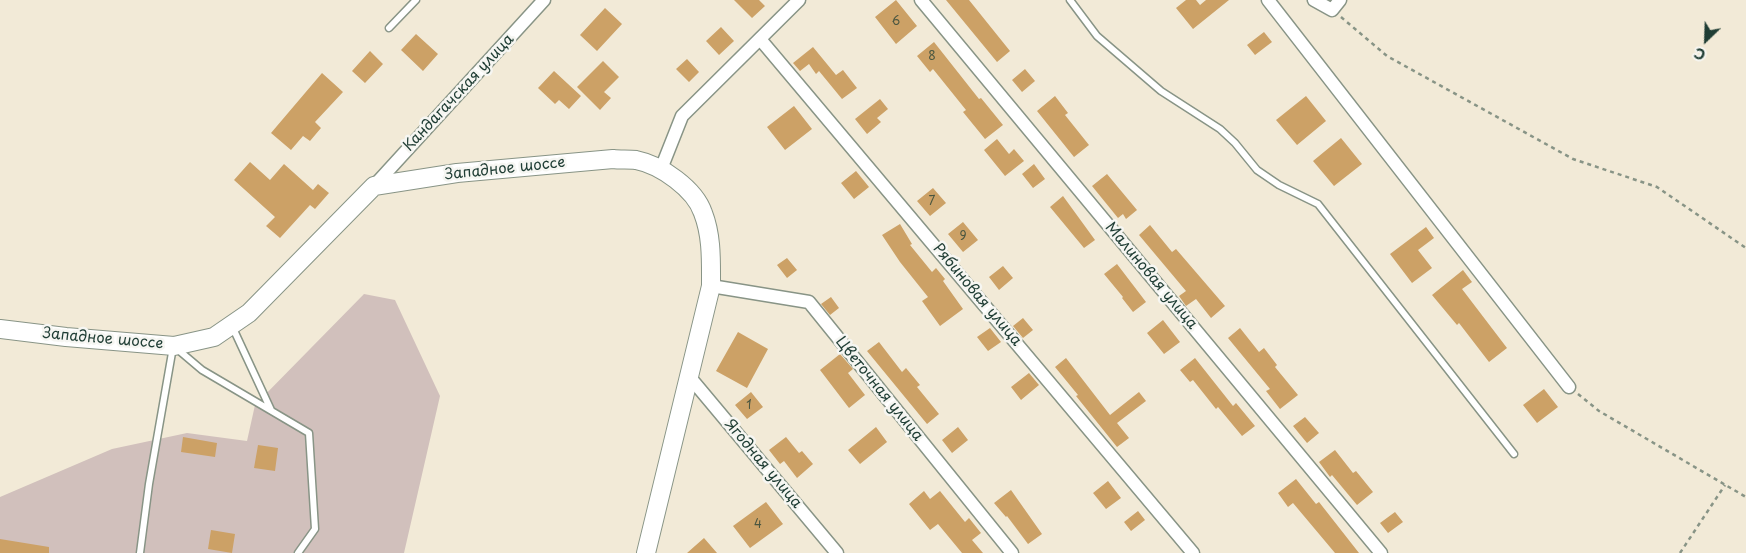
<!DOCTYPE html>
<html>
<head>
<meta charset="utf-8">
<style>
  body { margin:0 }
  #map { position:relative; width:1746px; height:553px; overflow:hidden; background:#f2ead7; font-family:"Playpen Sans",sans-serif }
  canvas { display:block }
  .north { position:absolute; left:1681px; top:15px; width:50px; height:50px; -webkit-text-stroke:4px #f6f6f2; paint-order:stroke; rotate:204deg; font-size:14px; font-weight:700; line-height:20px; text-align:center; color:#1f3d34 }
  .north::after { content:''; display:block; margin:auto; width:18px; height:22px; background:#1f3d34; clip-path:polygon(50% 0,100% 100%,50% 72%,0 100%) }
</style>
</head>
<body>
<div id="map">
<canvas width="1746" height="553"></canvas>
<div class="north">С</div>
</div>
<script>
const ctx = document.querySelector('canvas').getContext('2d');
ctx.lineJoin = 'round';
function fillPath(path, color) { ctx.fillStyle = color; ctx.fill(path, 'evenodd'); }
function stroke(path, color, width, dash) { ctx.strokeStyle = color; ctx.lineWidth = width; ctx.lineCap = dash ? 'butt' : 'round'; ctx.setLineDash(dash || []); ctx.stroke(path); }
function label(font, color, halo, rows, align = 'center') {
  ctx.font = font + ' "Playpen Sans",sans-serif'; ctx.lineWidth = 5; ctx.setLineDash([]); ctx.textBaseline = 'middle'; ctx.strokeStyle = halo; ctx.fillStyle = color; for (const [text, x, y, turn = 0] of rows) {
    ctx.save(); ctx.translate(x, y); ctx.rotate((+turn || 0) * Math.PI / 180); ctx.textAlign = isNaN(turn) ? turn : align; if (halo) ctx.strokeText(text, 0, 0); ctx.fillText(text, 0, 0); ctx.restore();
  }
}
fillPath(new Path2D(`
  M364,294L395,300L440,396L404,553H0V497L112,449L187,433L247,441L255,405Z`), '#d1c0bc');
fillPath(new Path2D(`
  M734,0H759L765,6L752,18Z
  M896,0L917,26L896,44L875,17Z
  M946,0H969L1010,51L997,62Z
  M1186,0H1196L1200,5L1206,0H1229L1193,29L1176,8Z
  M605,8L622,24L597,51L580,35Z
  M721,27L734,41L719,55L706,41Z
  M1264,32L1272,42L1255,55L1247,45Z
  M416,34L438,54L423,71L401,50Z
  M934,42L979,99L981,98L1003,125L985,139L963,112L966,110L933,69L930,72L917,56Z
  M813,47L836,75L843,70L857,88L842,99L819,71L816,74L809,64L800,71L793,63Z
  M370,51L383,64L365,83L352,71Z
  M687,59L699,72L689,82L676,69Z
  M603,61L619,77L604,92L611,98L600,110L577,87Z
  M1025,69L1035,81L1022,92L1012,80Z
  M554,71L581,96L569,109L559,100L555,104L538,88Z
  M322,73L343,92L315,122L321,128L310,141L303,136L291,150L271,133Z
  M1055,96L1068,113L1065,115L1089,145L1074,157L1037,111Z
  M1306,96L1326,121L1297,145L1276,120Z
  M880,99L888,109L877,118L881,122L867,134L855,119Z
  M794,106L812,129L785,150L767,127Z
  M1341,138L1362,164L1334,186L1313,161Z
  M997,139L1009,154L1014,149L1024,161L1005,176L984,150Z
  M250,162L270,180L284,164L313,190L318,184L329,193L315,209L310,205L280,238L266,226L275,217L234,180Z
  M1034,164L1045,179L1033,188L1022,174Z
  M856,171L869,187L854,199L841,183Z
  M1107,174L1137,210L1126,219L1123,214L1118,218L1092,186Z
  M933,188L946,203L930,216L917,201Z
  M1063,196L1095,240L1084,248L1050,207Z
  M963,222L978,240L963,252L948,234Z
  M900,224L912,244L910,245L932,272L936,268L945,279L943,281L963,309L940,326L922,301L928,297L900,262L882,235Z
  M1150,225L1172,252L1176,249L1225,306L1211,318L1196,299L1186,306L1179,296L1186,291L1139,235Z
  M1426,227L1434,238L1418,250L1432,268L1412,283L1390,254Z
  M787,258L797,270L787,278L777,265Z
  M1117,264L1146,302L1133,312L1122,298L1123,297L1104,274Z
  M1003,266L1013,278L999,290L989,277Z
  M1463,270L1472,282L1462,289L1507,348L1489,362L1459,323L1457,325L1432,295Z
  M831,297L839,308L830,315L821,304Z
  M1023,318L1033,330L1023,338L1013,326Z
  M1163,320L1180,342L1164,354L1147,333Z
  M990,328L1001,342L988,351L977,337Z
  M1240,328L1259,352L1264,348L1277,365L1275,367L1298,395L1280,409L1266,391L1270,389L1228,338Z
  M738,332L768,349L747,388L716,371Z
  M879,342L902,372L906,368L920,385L917,387L939,414L927,424L867,351Z
  M840,354L853,369L848,373L865,395L849,408L820,370Z
  M1066,358L1110,415L1139,392L1146,401L1117,423L1129,438L1117,447L1076,396L1078,395L1055,367Z
  M1195,358L1233,406L1236,403L1255,426L1242,436L1218,407L1216,409L1193,380L1190,382L1180,370Z
  M1029,373L1039,385L1021,400L1011,387Z
  M1544,389L1558,407L1537,423L1523,405Z
  M751,392L763,407L747,419L735,405Z
  M1305,417L1319,433L1307,443L1293,426Z
  M876,427L887,442L860,464L848,450Z
  M958,427L968,440L952,453L942,440Z
  M183,437L217,443L215,457L181,452Z
  M786,437L799,453L802,451L813,464L797,478L784,461L780,464L769,450Z
  M258,445L278,448L275,471L254,468Z
  M1335,450L1353,473L1356,471L1373,492L1357,505L1332,475L1330,477L1319,462Z
  M1296,479L1316,504L1319,502L1359,553H1335L1293,503L1288,507L1278,493Z
  M1108,481L1121,498L1106,509L1093,493Z
  M1011,490L1042,534L1028,544L1007,516L1006,517L994,503Z
  M924,491L930,499L940,491L965,522L969,518L981,533L972,540L983,553H962L938,524L930,530L909,504Z
  M766,502L783,524L750,548L733,526Z
  M1138,511L1145,520L1131,531L1124,522Z
  M1395,512L1403,522L1388,533L1380,523Z
  M211,530L235,534L232,553L208,549Z
  M704,538L717,553H687Z
  M0,539L49,547V553H0Z`), '#cca166');
const service = new Path2D(`
  M1070,0L1097,36L1161,91L1220,129L1235,143L1257,170L1279,185L1318,204L1514,454
  M389,28L416,0
  M232,326L271,410
  M176,348L202,370L309,433L315,529L298,553
  M140,553L149,484L173,347`);
const minor = new Path2D(`
  M921,0L1381,553
  M1268,0L1569,387
  M1314,0L1332,10L1340,0
  M760,39L1193,553
  M661,169L682,116L799,0
  M374,186L544,0
  M711,286L809,302L1012,553
  M688,375L837,553`);
const secondary = new Path2D(`
  M0,329L66,337L174,346L214,337L249,313L374,186L457,173L613,159C620,160 629,159 636,160C661,165 695,189 703,213C712,236 711,261 711,286L646,553`);
stroke(service, '#889486', 9);
stroke(minor, '#889486', 15);
stroke(secondary, '#889486', 20);
stroke(new Path2D(`
  M1341,17L1387,56L1573,159L1657,187L1746,248
  M1578,394L1599,411L1746,497
  M1680,553L1725,485`), '#889486', 2.5, [4, 4]);
stroke(service, '#fff', 6);
stroke(minor, '#fff', 12);
stroke(secondary, '#fff', 18);
label('12px', '#4a5640', null, [
  ["6",896,22],
  ["8",932,57],
  ["7",932,202],
  ["9",963,237],
  ["1",749,406],
  ["4",758,525]
]);
label('15px', '#1f3d34', '#f6f6f2', [
  ["Кандагачская улица",459,93,-47],
  ["Западное шоссе",505,169,-6],
  ["Малиновая улица",1151,276,50],
  ["Рябиновая улица",977,295,50],
  ["Западное шоссе",103,339,5],
  ["Цветочная улица",879,389,51],
  ["Ягодная улица",763,464,50]
]);
</script>
</body>
</html>
